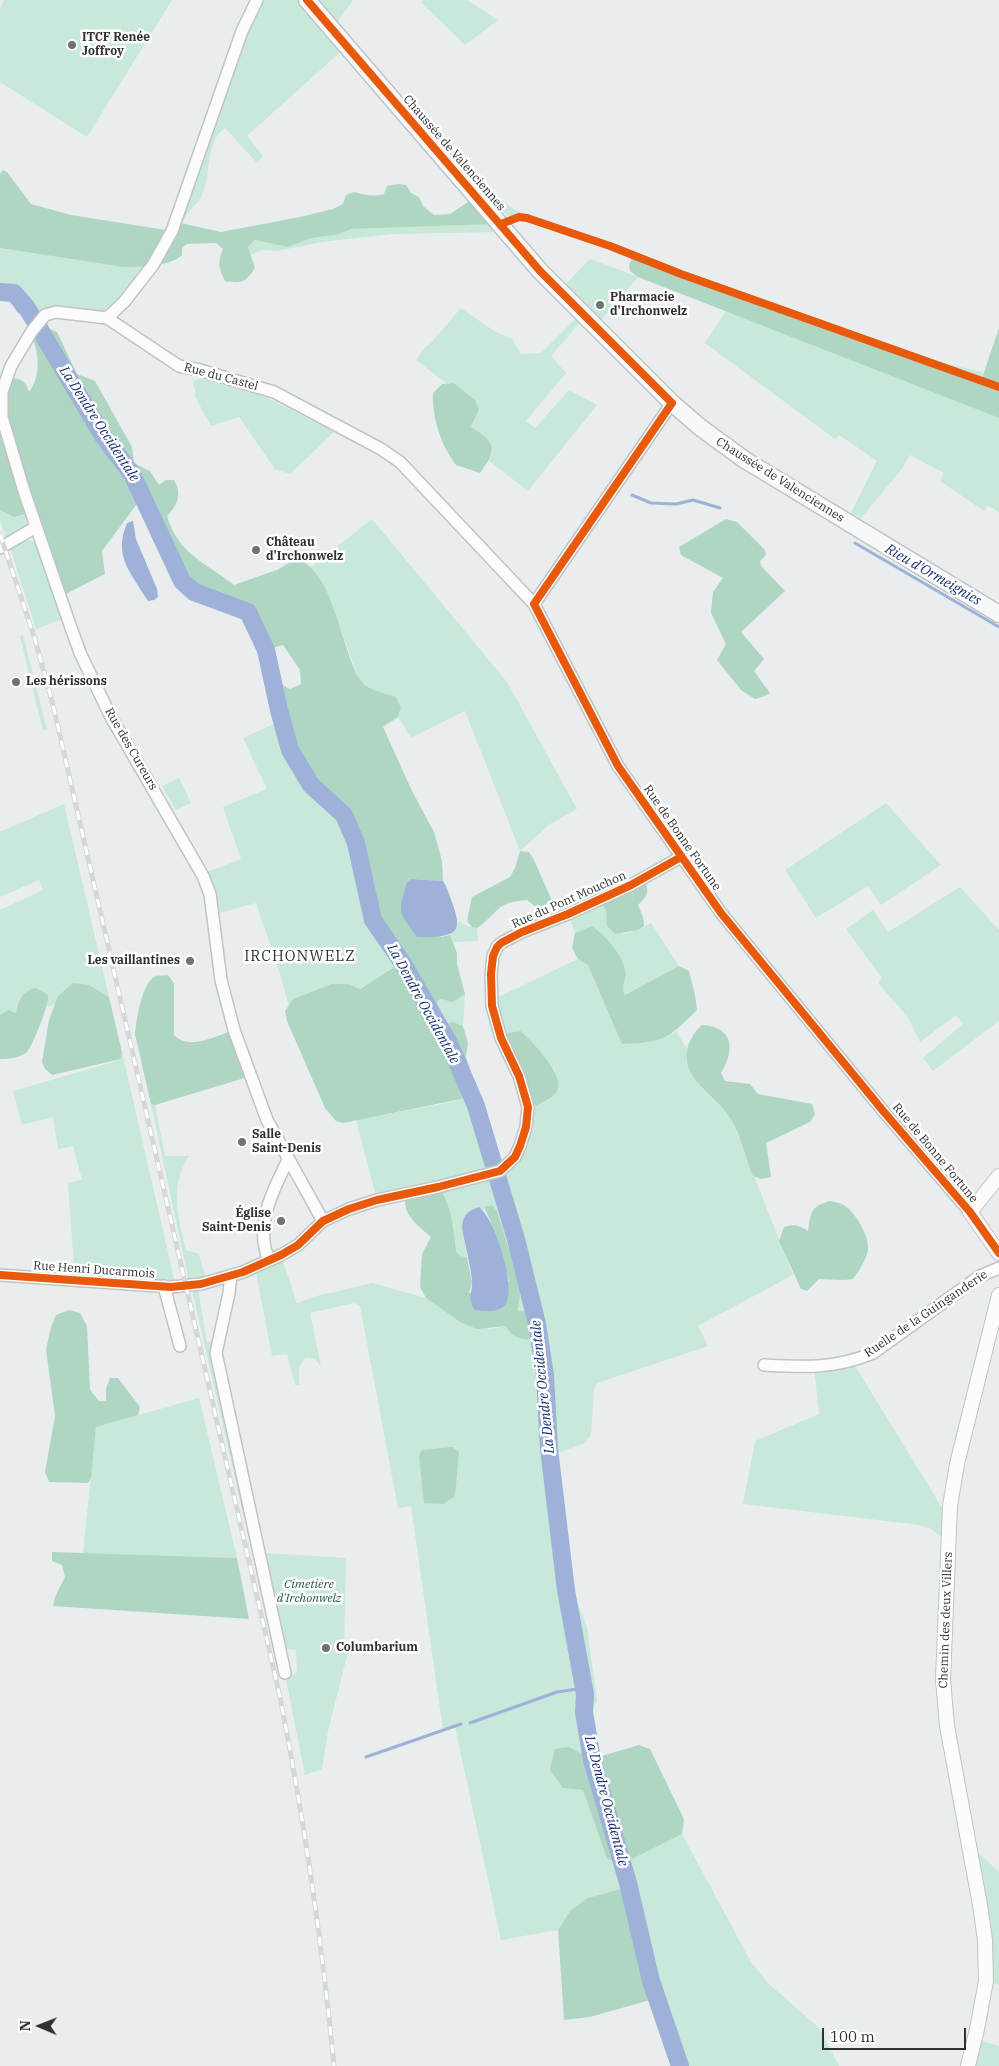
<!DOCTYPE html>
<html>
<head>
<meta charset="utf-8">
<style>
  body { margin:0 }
  #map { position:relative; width:999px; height:2066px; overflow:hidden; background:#eaedee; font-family:"IBM Plex Serif",serif }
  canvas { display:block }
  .north { position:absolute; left:15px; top:2001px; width:50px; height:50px; -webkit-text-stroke:4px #fff; paint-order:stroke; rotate:271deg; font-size:14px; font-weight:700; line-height:20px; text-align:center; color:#2f3031 }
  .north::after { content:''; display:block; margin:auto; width:18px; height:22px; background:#2f3031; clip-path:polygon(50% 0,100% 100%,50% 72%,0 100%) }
  .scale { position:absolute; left:822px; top:2028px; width:144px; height:22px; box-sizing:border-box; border:2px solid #2f3031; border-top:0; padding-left:6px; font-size:15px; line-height:18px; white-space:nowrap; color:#2f3031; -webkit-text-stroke:4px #fff; paint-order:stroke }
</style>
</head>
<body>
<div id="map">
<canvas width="999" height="2066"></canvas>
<div class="north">N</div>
<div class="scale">100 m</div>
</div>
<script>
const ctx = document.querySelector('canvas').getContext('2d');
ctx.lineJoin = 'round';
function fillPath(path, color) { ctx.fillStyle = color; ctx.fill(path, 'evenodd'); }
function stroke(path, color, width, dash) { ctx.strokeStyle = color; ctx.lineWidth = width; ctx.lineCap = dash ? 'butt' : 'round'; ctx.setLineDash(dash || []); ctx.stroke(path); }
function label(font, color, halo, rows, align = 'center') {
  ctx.font = font + ' "IBM Plex Serif",serif'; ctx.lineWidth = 5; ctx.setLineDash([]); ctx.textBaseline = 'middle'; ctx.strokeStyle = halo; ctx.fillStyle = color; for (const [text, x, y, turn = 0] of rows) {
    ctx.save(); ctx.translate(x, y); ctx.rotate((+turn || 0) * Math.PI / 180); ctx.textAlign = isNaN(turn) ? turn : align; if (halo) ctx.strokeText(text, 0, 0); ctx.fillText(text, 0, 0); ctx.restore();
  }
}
fillPath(new Path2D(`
  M4,0H172L87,137L0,82V8Z
  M257,0H353L332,29L347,46L247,136L263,156L257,163L225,128C203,143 213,178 200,199C198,203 194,205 192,208C188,212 185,219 181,224L176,222Z
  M423,0H467L498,20L465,45L421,2Z
  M473,172L505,203L517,211L920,356L951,365L983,372L981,379L702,280L588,237L528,218L518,216L510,218L479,187Z
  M494,224L497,232L393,234L321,242L277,251L262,250L251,255L248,247L255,240L288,247L311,238L335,235L352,229Z
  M0,248L123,267L153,265L106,313L41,317L16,291L0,288Z
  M590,259L638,277L596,326L560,290Z
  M461,308L494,331L512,339L521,354L541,353L578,316L582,320L551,356L566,373L526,421L535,428L569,390L597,405L528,491L489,461L493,451L477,431L471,427L479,411L455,383H446L416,360L426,346L430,344Z
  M726,311L999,418V512L988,506L984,511L940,481L944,473L910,455L901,470L861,518L851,513L877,461L839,435L835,439L705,343Z
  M205,377L266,397L334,432L290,474L275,469L239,417L211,426L194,395L196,393L193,384L194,381Z
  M28,509C29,528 23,531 7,540L0,521V510L21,516L26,514Z
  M372,519L507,682L577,809L550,824L520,851L465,711L411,738L398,717L401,707L396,697L375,691L359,680L332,604L310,568Z
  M27,540L36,542L67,617L36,629L9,545Z
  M23,635L47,729L43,731L20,636Z
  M282,720L290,750L311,785L344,815L356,843L373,920L402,962L359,989L348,984L293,999L289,1006L280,974L256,903L212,915L202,874L241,859L223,807L267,789L243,738Z
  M179,778L191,803L176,810L162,786Z
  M886,803L941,865L881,905L868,886L816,918L785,870Z
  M64,804L109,997L89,985L58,996L55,1004L47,1007C49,995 45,992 34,988L16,1013L8,1010L0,1015V910L43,890L39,880L0,897V832Z
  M960,887L999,930V1021L933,1071L923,1058L963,1024L956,1015L920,1042L907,1016L878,983L882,978L846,929L873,910L888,932Z
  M602,903L606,909V917L623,934L638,930L651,923L679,966L625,995L622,988L626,970L592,926L575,933L568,914Z
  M459,921L467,926L477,928L478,941L453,942L450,935L456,928Z
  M578,959L588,965L603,997L673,1034L676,1031L687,1049L686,1061L701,1088L731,1118L793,1275L698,1326L708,1346L597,1383L594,1389L591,1435L585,1443L550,1456L566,1590L578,1604L587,1627L597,1701L592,1709L601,1757L592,1760L569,1747L563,1787L583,1790L607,1859L622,1864L682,1834L751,1962L769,1984L819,2028L839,2066H680L651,1981L570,1911L558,1930L501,1940L455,1727L443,1730L411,1506L398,1508L360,1306L355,1303L310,1313L321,1367C317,1360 314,1357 305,1358L299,1367V1385H295L287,1354L272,1356L255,1267L281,1255L297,1303L317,1296L372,1283L426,1298L460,1322L490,1329L505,1326C512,1337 519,1341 532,1339L530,1312L518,1311L521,1288L497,1211L492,1205L484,1207V1210L479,1207L462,1228L467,1257L460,1256L456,1251L454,1227L440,1188L377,1200L356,1120L452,1102L461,1099L469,1090L476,1106L494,1173L511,1167L528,1107L556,1071L521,1031L501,1038L492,1000Z
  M465,994L463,1026L453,1022L439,1026L428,1008L434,1006L440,999L453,1002Z
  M122,1052L175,1283L75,1280L68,1183L82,1180L73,1146L58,1149L53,1117L22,1125L13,1091L117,1061L121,1059Z
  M151,1104L155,1105L165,1156H189C169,1185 178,1218 186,1250L199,1254L207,1282H189Z
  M198,1289L207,1342L215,1341L269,1599L258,1579L192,1290Z
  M852,1361L941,1506H950L949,1543L931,1529L920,1525L743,1504L755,1441L819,1414L814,1367Z
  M199,1398L237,1558L83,1553L96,1427Z
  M265,1553L346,1558L344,1651L348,1652L328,1731L322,1769L305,1775L286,1679L297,1672L296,1650L283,1649Z
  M969,1844L999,1872V1985L986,1981Z
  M975,2039L999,2046V2066H968Z`), '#c8e8d9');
fillPath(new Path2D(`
  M3,170L7,172L31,204L71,215L172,231L176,222L221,232L300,217L333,209L343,204L346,195L354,192C365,195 372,197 384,194L387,186L398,184L406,185L411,193L419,197L423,206L434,215L450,214L477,196L494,224L352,229L335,235L311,238L288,247L255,240L248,247L255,268C246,282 242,284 225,281C219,268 217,263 223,249L216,243L187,244L182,248V255C170,267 139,267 123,267L0,248V174Z
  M633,256L737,296L809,319L919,359L950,372L981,381L999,328V418L638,277L630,271L629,265Z
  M41,317L47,323L50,329L57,332L77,374L95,381L132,447L134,463L150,471L159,485L166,480H174C182,494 178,505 167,516C179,555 205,562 234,585L277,570L296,559C332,567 342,650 359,678C366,690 384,693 396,697L401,707L398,717L383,727L412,791L434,832L442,861L443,881L412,879L441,937L450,935L457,953V964L465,994L453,1002L440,999L434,1006L428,1008L439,1026L453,1022L463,1026L468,1043L466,1057L473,1079L469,1090L461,1099L343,1123L336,1121L325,1108L287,1021L285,1011L293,999L332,984H348L360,989L402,962L373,920L356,843L344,815L311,785L290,750L272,679L290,689L301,684L300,670L283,645L266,650L248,612L194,592L182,581L142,497L102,551L105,574L60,597L28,509L26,514L14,517L0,510V416L6,378C18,378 26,379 29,392C41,377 40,350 30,334Z
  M454,383L475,400L479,410L471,427C496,442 498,450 480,473L456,465C441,445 432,418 433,393L442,384Z
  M726,519L737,522L765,550L766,555L760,561L761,566L785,591L741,632L764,659L754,671L770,693L765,696L755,699L741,690L717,660L726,644L711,613L713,592L723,578L681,555L679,547Z
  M520,851L529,852L534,860L557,912L547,916L527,900C495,902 499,913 477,928L472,927L467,921L472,897L510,877L515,868Z
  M645,881C650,893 646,897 638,905L643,917L644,926L638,930L615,934L607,926L606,910L602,903Z
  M592,926C606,937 620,951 625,969C628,978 620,984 625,995L679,966L689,971L695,995L697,1010C667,1040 663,1042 622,1044L588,965L578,959L572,948L575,933Z
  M168,975L174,983V1035C189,1051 216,1036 234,1030L251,1076L155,1105L151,1104L135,1034C136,1021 142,981 156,976C159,975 164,976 168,975Z
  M73,983L89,985L109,997L122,1052L121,1059L52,1075L45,1069L42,1062L49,1020L58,996Z
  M35,988C39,990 46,992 48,996C50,1003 32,1047 27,1052C20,1058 9,1059 0,1059V1015L8,1010L16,1013C19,1001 21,992 35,988Z
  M702,1025C734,1027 735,1050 721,1073L725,1081L750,1084L758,1094L812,1104L815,1114L810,1122L766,1143L771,1177L761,1179L753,1176C746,1159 740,1135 731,1119C716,1095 676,1077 689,1043C693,1035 695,1031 702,1025Z
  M521,1031C533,1043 562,1072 558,1088C556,1097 544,1101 537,1105L527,1102L501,1038L509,1033Z
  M440,1189C452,1208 454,1229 456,1251L460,1256L467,1257L472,1282L469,1293L509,1281L490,1220L484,1207L492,1205L497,1211L521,1288L518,1311L530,1312L536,1318L538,1332L532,1339C519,1341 512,1336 505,1326L477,1329L460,1322L426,1298L420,1287L422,1254L431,1237C416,1224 401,1214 406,1193Z
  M830,1201C835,1202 841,1203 845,1206C856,1213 870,1237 868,1251C865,1261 859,1271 853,1279C841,1281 831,1279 819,1279L807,1291L801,1289L779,1241L784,1227C794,1224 799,1225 808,1231C811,1212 810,1207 830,1201Z
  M69,1310L80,1313L87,1326L90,1390L99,1401H106V1389L110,1378H118L140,1407L138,1415L96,1427L91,1478L88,1483L49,1482L45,1472L55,1416L46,1350L51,1327L56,1315Z
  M452,1447L459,1452L455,1496L443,1504L424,1503L419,1455L422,1450Z
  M52,1552L237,1558L249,1619L53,1606L55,1597L65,1577L62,1565L52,1561Z
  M639,1745L650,1749L684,1819L682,1834L622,1864L607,1859L583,1790L563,1788L550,1770L555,1749L569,1747L592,1759Z
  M629,1887L651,1981L657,1998L590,2017L564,2020L558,1930L570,1911L588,1898Z`), '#aed6c3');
fillPath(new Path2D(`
  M0,288C21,292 29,299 41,317L35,327L28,318L17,312L10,299L0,294Z
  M133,521L136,539L157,589L158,597L154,600L148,601L144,595C128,569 114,554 127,523Z
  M412,879L443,881L446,886C461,927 469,938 417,937C397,909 398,914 407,882Z
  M479,1207C494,1216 518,1291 505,1305C498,1313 485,1311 475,1310C466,1296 473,1294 472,1280C470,1263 465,1245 462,1228C463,1215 467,1211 479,1207Z`), '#9eb2d9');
stroke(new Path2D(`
  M632,495L651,503L676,504L693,500L720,508
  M855,543L999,627
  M470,1723L557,1692L584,1688
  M366,1757L461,1724`), '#9eb2d9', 3);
stroke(new Path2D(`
  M0,292L14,293L27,308L103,436L132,474L182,581L194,592L248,612L266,650L279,710L290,750L311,785L344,815L356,843L373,920L402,962L449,1043L476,1106L516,1239L537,1324L545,1375L549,1449L566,1590L585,1694L584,1712L592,1760L628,1883L651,1981L680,2066`), '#9eb2d9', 18);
const minor = new Path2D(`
  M107,318L124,302L153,265L172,231L242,31L257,0
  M672,403L534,604L618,766L721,913L884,1112L970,1212
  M0,548L36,527
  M323,1221L267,1120L234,1030L221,980L210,894L203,876L111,717L81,655L71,628L24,491L2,417V392L11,366L32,331L45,315L56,312L107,318L179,366L200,370L274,392L381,449L400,462L534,604
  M269,1260C254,1226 273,1190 288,1160
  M0,1275L171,1287L201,1284L243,1272L281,1255L298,1245L323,1221L349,1209L377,1200L438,1187L500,1171L515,1157L520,1146L526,1127L528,1107L519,1076L501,1038L492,1006L491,974L493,956L497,947L501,943L522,932L568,914L631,885L681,857
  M231,1275L229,1293L216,1353L285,1673
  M164,1286L180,1346
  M764,1365C804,1367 835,1369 873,1353L980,1276L999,1268`);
const tertiary = new Path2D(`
  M999,1176L970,1212L999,1253
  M968,2066L977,2029L986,1981L985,1940L980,1905L947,1726L943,1679L950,1506L957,1464L999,1295`);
const secondary = new Path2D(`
  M307,0L540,271L672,403L701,428L745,460L999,614`);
stroke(minor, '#c1c4c4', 14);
stroke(tertiary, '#c1c4c4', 16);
stroke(secondary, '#c1c4c4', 19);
stroke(minor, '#fcfcfc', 11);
stroke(tertiary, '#fcfcfc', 14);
stroke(secondary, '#f7f8f9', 16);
const rail = new Path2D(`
  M0,534L34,636L53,705L280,1697C304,1819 322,1942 334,2066`);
stroke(rail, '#d6d8d8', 5);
stroke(rail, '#fff', 3, [9]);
stroke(new Path2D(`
  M307,0L540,271L672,403L534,604L618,766L721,913L884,1112L970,1212L999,1253
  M501,224L519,217L527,218L610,246L681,274L999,387
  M0,1275L171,1287L201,1284L243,1272L281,1255L298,1245L323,1221L349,1209L377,1200L438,1187L500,1171L515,1157L520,1146L526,1127L528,1107L519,1076L501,1038L492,1006L491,974L493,956L497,947L501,943L522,932L568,914L631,885L681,857`), '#e8590c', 8);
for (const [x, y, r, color] of [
  [72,45,5,"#707273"],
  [600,305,5,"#707273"],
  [256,550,5,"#707273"],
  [16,682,5,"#707273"],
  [190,961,5,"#707273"],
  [242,1142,5,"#707273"],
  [281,1221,5,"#707273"],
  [326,1648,5,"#707273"]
]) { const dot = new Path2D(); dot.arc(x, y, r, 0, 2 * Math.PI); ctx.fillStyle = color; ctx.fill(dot); stroke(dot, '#fff', 2); }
label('bold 12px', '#2f3031', '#fff', [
  ["ITCF Renée",82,38],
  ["Joffroy",82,52],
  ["Pharmacie",610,298],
  ["d'Irchonwelz",610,312],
  ["Château",266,543],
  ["d'Irchonwelz",266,557],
  ["Les hérissons",26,682],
  ["Les vaillantines",180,961,"right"],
  ["Salle",252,1135],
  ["Saint-Denis",252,1149],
  ["Église",271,1214,"right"],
  ["Saint-Denis",271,1228,"right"],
  ["Columbarium",336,1648]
], 'left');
label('12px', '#2f3031', '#fff', [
  ["Chaussée de Valenciennes",454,153,49],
  ["Rue du Castel",221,377,15],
  ["Chaussée de Valenciennes",780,480,32],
  ["Rue des Cureurs",131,749,60],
  ["Rue de Bonne Fortune",682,838,55],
  ["Rue du Pont Mouchon",569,900,-24],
  ["Rue de Bonne Fortune",935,1153,50],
  ["Rue Henri Ducarmois",94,1270,4],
  ["Ruelle de la Guinganderie",926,1314,-34],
  ["Chemin des deux Villers",946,1620,-88]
]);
label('italic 12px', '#1f563e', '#fff', [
  ["Cimetière",309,1585],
  ["d'Irchonwelz",309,1599]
]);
label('italic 14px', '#172f72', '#fff', [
  ["La Dendre Occidentale",99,424,57],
  ["Rieu d'Ormeignies",933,575,30],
  ["La Dendre Occidentale",423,1004,61],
  ["La Dendre Occidentale",543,1387,-96],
  ["La Dendre Occidentale",606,1801,75]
]);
ctx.letterSpacing = '1px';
label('15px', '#2f3334', '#fff', [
  ["IRCHONWELZ",300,957]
]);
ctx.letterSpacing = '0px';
</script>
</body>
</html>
